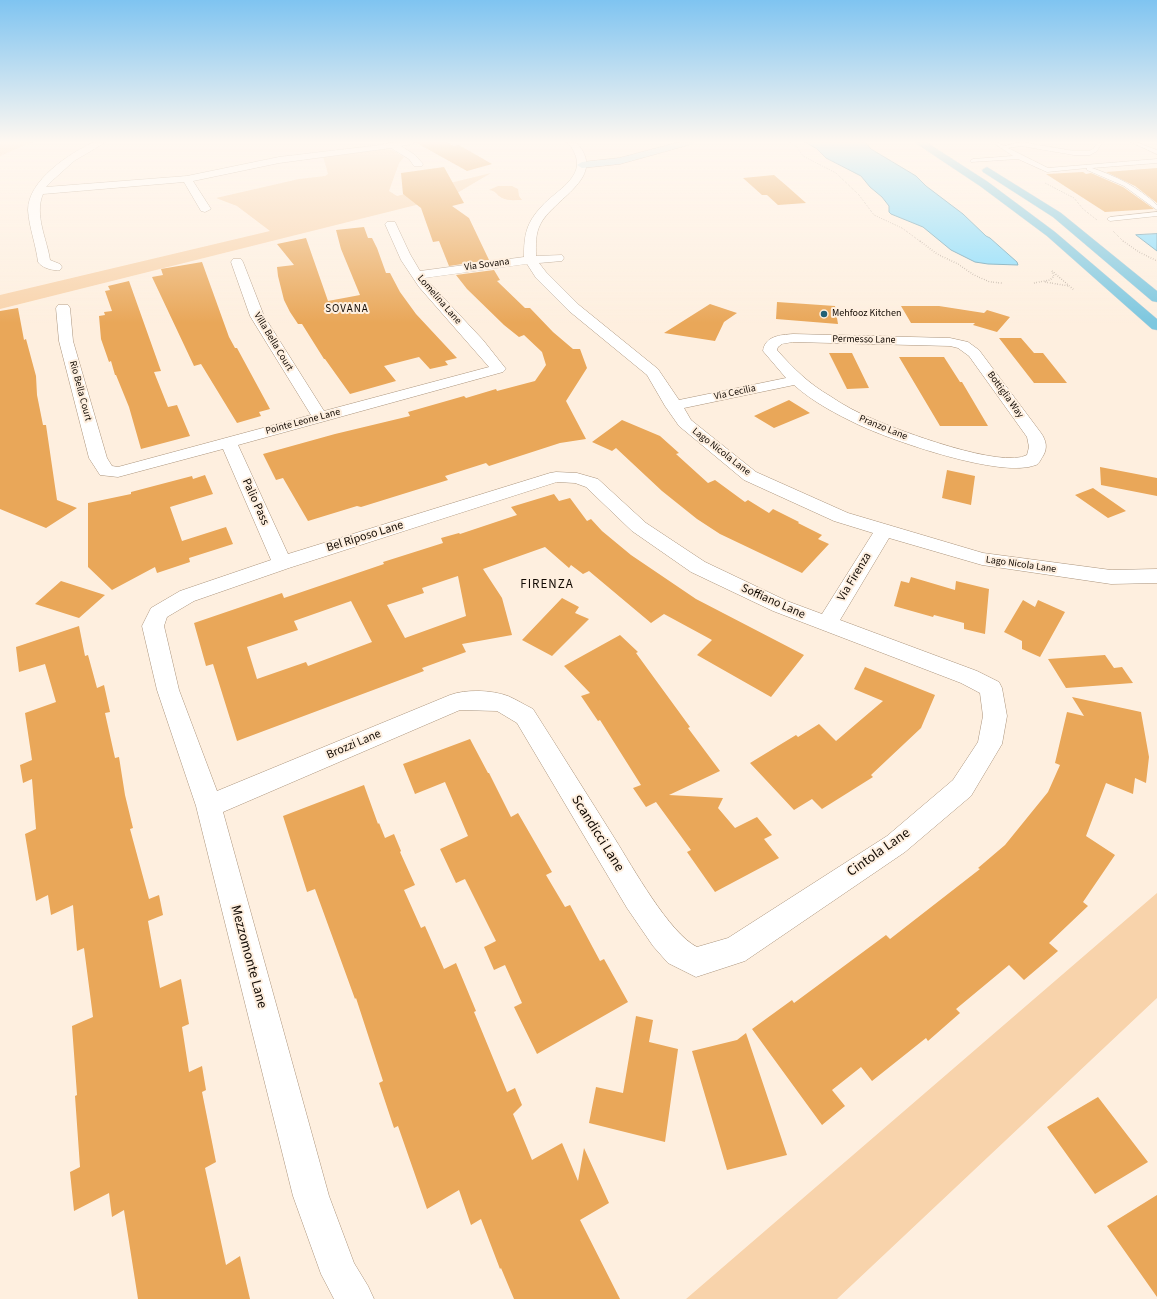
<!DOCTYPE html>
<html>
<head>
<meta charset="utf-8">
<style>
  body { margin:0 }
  canvas { display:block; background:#feefdf }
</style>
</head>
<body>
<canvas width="1157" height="1299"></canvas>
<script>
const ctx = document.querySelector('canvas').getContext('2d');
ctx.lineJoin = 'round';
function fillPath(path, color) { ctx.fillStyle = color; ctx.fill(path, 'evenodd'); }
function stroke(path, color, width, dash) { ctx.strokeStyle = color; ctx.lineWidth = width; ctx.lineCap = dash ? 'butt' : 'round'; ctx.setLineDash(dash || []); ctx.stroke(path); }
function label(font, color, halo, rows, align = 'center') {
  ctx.font = font + ' "Source Sans 3",sans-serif'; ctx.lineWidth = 4; ctx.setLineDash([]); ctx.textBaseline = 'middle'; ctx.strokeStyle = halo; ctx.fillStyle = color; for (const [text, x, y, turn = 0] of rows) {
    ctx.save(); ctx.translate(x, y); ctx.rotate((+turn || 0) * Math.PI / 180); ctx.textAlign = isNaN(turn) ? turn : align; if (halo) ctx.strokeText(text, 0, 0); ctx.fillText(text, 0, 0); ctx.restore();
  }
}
fillPath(new Path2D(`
  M0,142H33L0,156Z
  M385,149L392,150L404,157L399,163L389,191L397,196L491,173L452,196L0,309V295L270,231L237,206L216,198L299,179L325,176L328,174L323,156Z
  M498,186H512L518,189L519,196L522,200C515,200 508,201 502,198C496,195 497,191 489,190Z
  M1157,893V998L837,1299H686Z`), '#f8d3ab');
const water = new Path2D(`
  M805,142H865L871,149L916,176L926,186L963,214L986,236L990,238L1017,262L1018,265L988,264L975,262L951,250L923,227L891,214L889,212V206L882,197L870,187L861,176L826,158L817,149Z
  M1157,234V251L1136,235Z`);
fillPath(water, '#83dcfe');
stroke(water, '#619db3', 1);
fillPath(new Path2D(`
  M415,142H446L454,146L459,145L492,164L467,171Z
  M444,167L464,203L452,206L469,218L489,260L449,266L439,241L433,242L421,208L403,194L401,173Z
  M1157,168V203L1135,186L1106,172Z
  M1083,172L1086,174L1091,173L1123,187L1154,209L1105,212L1046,174Z
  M774,175L788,187L806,203L778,205L767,195H762L743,178Z
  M364,227L368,238H372L377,248L386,273H390L400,292L416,314L457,358L445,361L448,365L430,369L419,357L384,366L396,381L350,394L325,359H324L302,324H298L290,312L284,300L278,276L277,267L294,265L277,244L306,238L328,301L360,295L341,249L336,230Z
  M202,262L229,337L235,348H237L270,409L259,412L261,416L237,423L201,364L194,366L152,277L163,275L161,269Z
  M494,270L500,280L497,281L525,308H530L553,332L573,349H580L587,368L566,401L586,439L560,443L489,466L486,463L445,476L448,480L361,507L357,506L308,521L283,478L276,480L263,454L335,434L410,416L408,412L464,396L466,398L496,389L497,391L535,381L546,365L542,352L524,335L519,337L504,325L467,289L456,275Z
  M129,281L161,371L154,372L168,407L177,405L190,436L141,449L129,407L116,375H115L111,361L109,362L101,339L99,316L105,315L104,312L112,311L105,291L110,290L108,286Z
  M777,302L835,306L838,324L776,319Z
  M710,304L737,313L724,322L715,341L664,333Z
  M901,306H939L984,313L987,310L1010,317L997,332L973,325L975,323H911Z
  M18,308L24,340L26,339L36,376L37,395L43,425H46L57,500L77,508L46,528L0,509V311Z
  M999,338H1021L1034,353H1043L1067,383H1034Z
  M829,353H852L869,388L847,389Z
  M899,357H944L960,382H962L988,426H940Z
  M789,400L810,413L774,428L754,416Z
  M622,420L660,436L679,453L676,454L708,483L715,480L745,502L748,500L769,513L773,509L799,522L798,523L822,535L818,539L829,544L802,573L720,534L697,519L662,491L616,448L612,451L592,442Z
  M1100,467L1157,478V496L1101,485Z
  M947,470L975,476L971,505L942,498Z
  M205,475L213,494L170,507L182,541L226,527L233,544L189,558L190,562L157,573L155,567L112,590L88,567V503L131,494V492L192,476L193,479Z
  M1093,488L1126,511L1108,518L1075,495Z
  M554,494L559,501L570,498L587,521L591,519L602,531L631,555L696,599L804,655L771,697L697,655L712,640L664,614L651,623L589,571L583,574L571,565L569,568L545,547L483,569L502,598L512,635L462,644L466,652L422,668L424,671L237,741L213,664L206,666L194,623L282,593L284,598L384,564L383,562L443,543L441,538L459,533L460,534L517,515L511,507ZM458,576L466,616L405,638L387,605L424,593L422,588ZM351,601L372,642L308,666L306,662L257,679L247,647L298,630L294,621Z
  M911,577L955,590L956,581L989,589L985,634L964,629V623L934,615L933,617L894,606L901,581L909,583Z
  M61,581L105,595L79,618L35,604Z
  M562,598L579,607L575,613L589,619L552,656L522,640Z
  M1023,600L1035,607L1038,600L1065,612L1040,657L1022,649V641L1004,632Z
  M79,626L85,656L88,655L97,688L104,685L110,712L105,713L115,758L119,757L125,795L133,828L130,829L149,899L159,895L163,915L148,921L160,988L181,979L189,1024L182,1027L189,1072L202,1066L206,1090L202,1092L216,1162L205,1168L226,1265L240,1256L250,1299H138L124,1210L112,1217L109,1193L74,1211L70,1172L80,1167L75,1096L77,1095L72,1026L93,1017L84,948L77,951L73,905L51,915L48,895L36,901L25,834L36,829L32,779L23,783L20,765L32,760L25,713L56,702L45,664L19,672L16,647Z
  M620,635L638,652L636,653L690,727L688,728L720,771L669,795L723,798L718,808L735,828L757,817L772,835L764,839L779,858L715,892L687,852L691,850L656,802L646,807L633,788L641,785L600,720L598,721L581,696L590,693L564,666Z
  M1105,655L1114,668L1122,667L1133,683L1066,688L1048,659Z
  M865,667L935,695L921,728L871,775L873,777L822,809L812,799L794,810L750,763L796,735L798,737L819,724L836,741L883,701L854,689Z
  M1072,697L1141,712L1149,757L1146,783L1135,778L1133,794L1106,783L1086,836L1115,855L1083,902L1088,906L1049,943L1058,951L1024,980L1009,965L956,1009L960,1013L928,1041L926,1038L872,1081L861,1067L832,1090L845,1106L822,1125L752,1029L792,1000L794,1003L886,935L890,939L980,869L978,868L1005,845L1048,792L1060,765L1055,763L1067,712L1084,716Z
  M470,739L488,773H489L511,817L518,813L552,872L546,875L565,907L570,905L600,961L604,959L628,1002L537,1054L514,1007L522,1003L505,965L494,970L484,947L496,941L465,879L456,883L440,849L468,836L445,782L415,794L403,764Z
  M364,785L378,824L379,823L385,838L394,834L401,851L400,852L415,885L404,890L421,928L425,926L444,969L456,963L476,1011L474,1012L507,1092L515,1088L522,1105L513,1114L532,1160L562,1143L578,1181L584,1148L609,1203L580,1220L620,1299H514L501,1268L500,1269L481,1219L471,1225L459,1190L427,1209L398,1126L394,1128L379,1083L383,1081L356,998L355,999L315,889L307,892L283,816Z
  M636,1016L653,1020L649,1042L678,1049L665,1142L589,1123L596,1087L623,1093Z
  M746,1033L787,1155L727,1170L692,1051L737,1040Z
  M1098,1097L1148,1162L1095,1194L1047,1127Z
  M1157,1195V1297L1107,1226Z`), '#e9a759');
const lane = new Path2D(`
  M992,142H997L1004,146L1021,142L1074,151H1089L1093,149L1098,142H1103L1097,151L1090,155H1074L1021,146L1008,148L1048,168L1157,159V163L1092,168C1116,176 1138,187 1157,205V210L1124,186L1087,170V168L1047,172L1018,159L971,162L970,161L973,159L1013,156Z
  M1131,142H1136L1157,150V154Z
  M1157,212V216L1110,221L1107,219L1110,217Z`);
const street = new Path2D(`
  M94,142H106L74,161L54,179L46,187L187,176L279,157L372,146L397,142H414L413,144L401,146L415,155L423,164L422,166H414L409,159L391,148L279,163L193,181L211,209L205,212L201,211L184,182L43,194C34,215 47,239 50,260L60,264L62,267L60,270C53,271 42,268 38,262C36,245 29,227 28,210C28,180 70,153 94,142Z
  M566,142H576C608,177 557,196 541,223C535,234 536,244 536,256L562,255L564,258L562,261L539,263L546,272L579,305L658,369L679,400L786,378L763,351C765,336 780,335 793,334L950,338L968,342L979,350L1041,433C1046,440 1048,448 1043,456C1041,459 1039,464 1036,465C1002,479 893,441 859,425C836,414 813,402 794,385L684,408L691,420L756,472L848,513L983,553L1111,570L1157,569V583L1111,584L982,565L889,538L840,620L977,671L999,682L1002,688L1007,716L1002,744L971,796L905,852L745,961L696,977L668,963L653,946L627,908L517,723L497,711L460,710L223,812L329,1196L354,1263L368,1286L374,1299H334L321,1274L293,1196L196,806L157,690L142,626L151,608L180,591L271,560L223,449L118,477L100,475L89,458L59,341L56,308L58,305H68L70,308L73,341L107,458L112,466L118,467L311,415L250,316L231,262L233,259H241L243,262L264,316L324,411L489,367L419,287L401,260L385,224L387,222H395L410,254L420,271L524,257C524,235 526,223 542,206C555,191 587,177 574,152C573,148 569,145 566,142ZM527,264L536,278L569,311L647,375L665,406L679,426L744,480L834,521L873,533L822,614L787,601L705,562L646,523L598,479L577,473L556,472L550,473L288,554L238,445L503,372L506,369L483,340L425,278ZM793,342L950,346L958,348L969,356L1027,437L1029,447L1027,455C1002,469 900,431 873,419C858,413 843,405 830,396C809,384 793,368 777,350L778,347L782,344ZM557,482L575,483L586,487L632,531L691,572L773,611L961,683L980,693L983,716L978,742L953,780L887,836L728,938L697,947C669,933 632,866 615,839C588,796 561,753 533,709C525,705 517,700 508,696C492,690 466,689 450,695L217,791L179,690L164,626L167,617L194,601L289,568Z`);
const secondary = new Path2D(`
  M680,142H694L692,144L620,164L582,168L577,165L582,162L619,158Z`);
const primary = new Path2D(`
  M916,142H926L988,182L1055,232L1157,319V330L1152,329L1047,236L980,186L917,144Z
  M987,167L1061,213L1157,291V302L1152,301L1053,217L983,172L982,170Z`);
stroke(lane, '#ab947c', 1);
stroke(street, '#ab947c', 1);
stroke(secondary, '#ab947c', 1);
stroke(primary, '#d9d8d7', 1);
stroke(new Path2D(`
  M789,142L797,147L803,156L836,173L859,195L874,215L902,228L921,242
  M1045,183L1074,198L1083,209L1097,220
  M1113,231L1124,242`), '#998d81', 1, [0.5, 1.5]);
stroke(new Path2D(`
  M920,241L937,254L958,264L974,275L990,282L1002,283
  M1123,241L1139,252L1157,261
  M1052,271L1074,290
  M1045,282L1069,286
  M1034,283L1050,280L1054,276L1052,272`), '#998d81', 1.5, [0.5, 2]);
fillPath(lane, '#fff');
fillPath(street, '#fff');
fillPath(secondary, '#bee3ef');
fillPath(primary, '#7dc7df');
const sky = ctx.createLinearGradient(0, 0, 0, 323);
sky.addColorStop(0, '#7fc4f1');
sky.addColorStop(0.44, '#fff8f1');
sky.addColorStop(1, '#fff8f100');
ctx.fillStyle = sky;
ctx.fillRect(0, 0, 1157, 323);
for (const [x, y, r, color] of [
  [824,314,4,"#216076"]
]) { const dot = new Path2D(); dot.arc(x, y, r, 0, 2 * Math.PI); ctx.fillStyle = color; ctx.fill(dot); stroke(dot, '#feefdf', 1.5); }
label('10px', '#130b04', '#feefdf', [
  ["Via Sovana",487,265,-8],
  ["Lomelina Lane",439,300,49],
  ["Permesso Lane",864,340,1],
  ["Villa Bella Court",273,342,59],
  ["Rio Bella Court",80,391,75],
  ["Via Cecilia",735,393,-12],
  ["Bottiglia Way",1005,395,54],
  ["Pointe Leone Lane",303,422,-15],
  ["Pranzo Lane",883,428,22],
  ["Lago Nicola Lane",721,452,38],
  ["Lago Nicola Lane",1021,565,8]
]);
label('10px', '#130b04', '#feefdf', [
  ["Mehfooz Kitchen",832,314]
], 'left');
ctx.letterSpacing = '1px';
label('11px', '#130b04', '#feefdf', [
  ["SOVANA",347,310]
]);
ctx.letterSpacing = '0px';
label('12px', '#130b04', '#feefdf', [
  ["Palio Pass",255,502,66],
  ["Bel Riposo Lane",365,537,-17],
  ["Via Firenza",855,577,-59],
  ["Soffiano Lane",773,602,24],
  ["Brozzi Lane",354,745,-23]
]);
ctx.letterSpacing = '1px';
label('13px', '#130b04', '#feefdf', [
  ["FIRENZA",547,585]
]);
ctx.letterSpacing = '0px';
label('14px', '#130b04', '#feefdf', [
  ["Scandicci Lane",597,834,58],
  ["Cintola Lane",879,853,-35],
  ["Mezzomonte Lane",248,957,75]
]);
</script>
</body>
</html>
